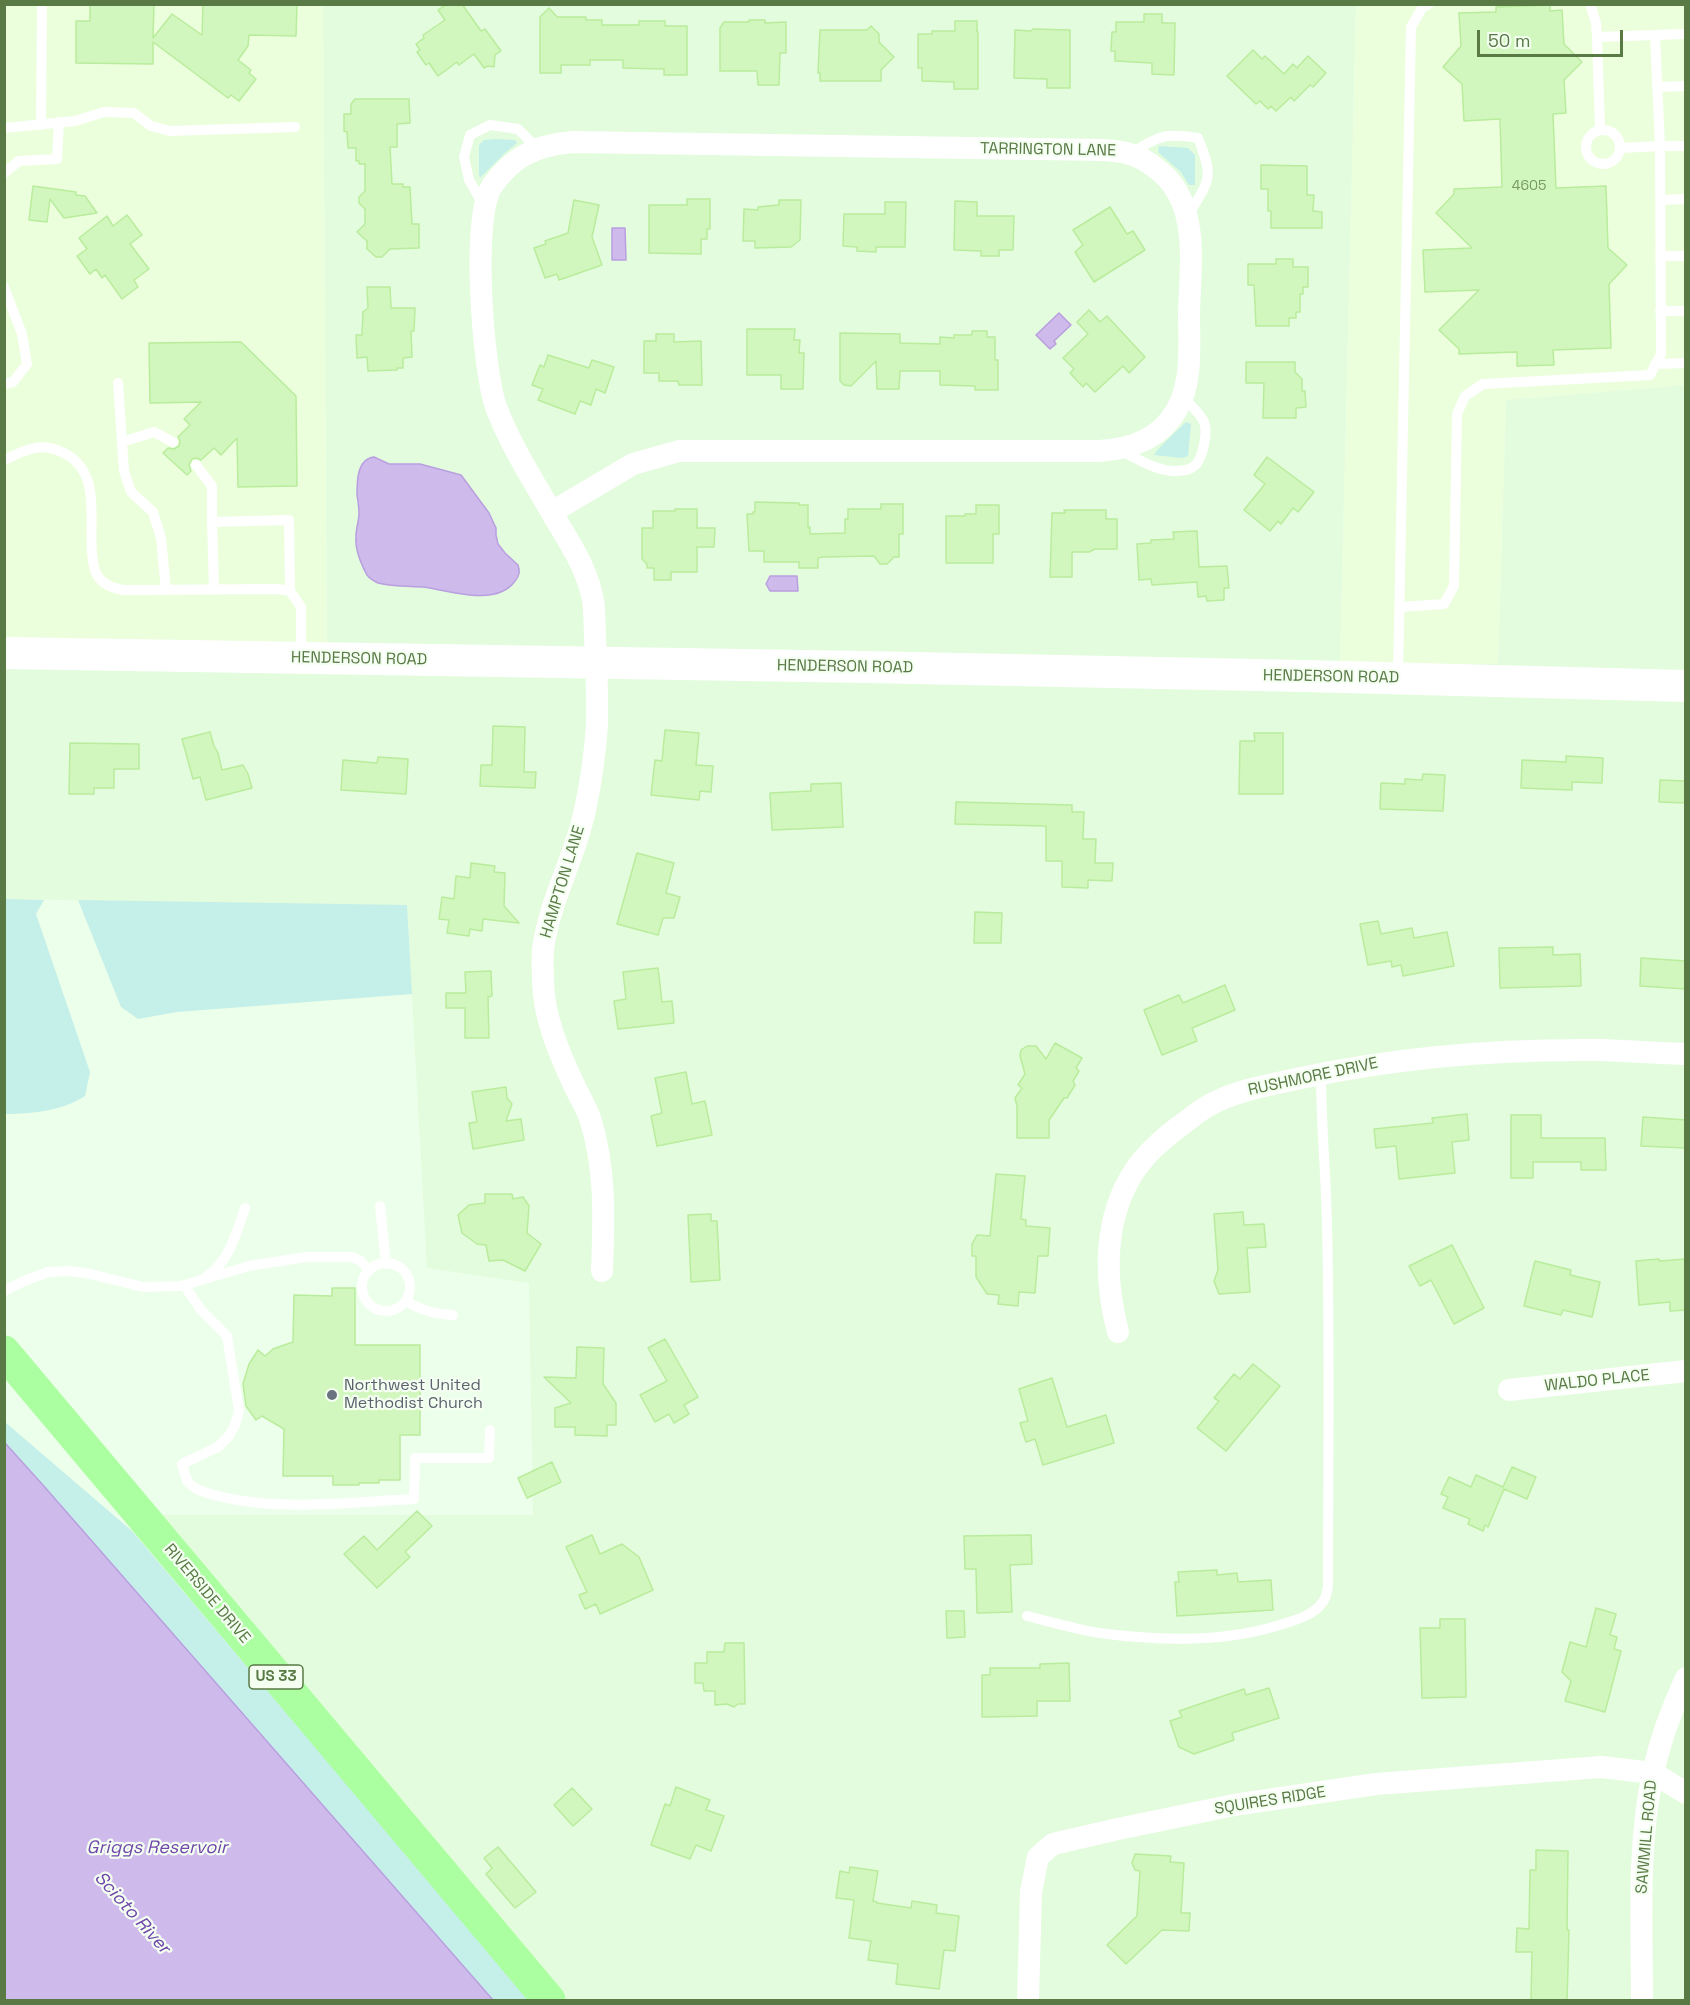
<!DOCTYPE html>
<html>
<head>
<meta charset="utf-8">
<style>
  body { margin:0 }
  #map { position:relative; width:1690px; height:2005px; overflow:hidden; background:#ecffea; font-family:"Space Grotesk",sans-serif }
  canvas { display:block }
  .frame { position:absolute; inset:0; border:6px solid #597945; pointer-events:none }
  .scale { position:absolute; left:1477px; top:30px; width:146px; height:27px; box-sizing:border-box; border:3px solid #597945; border-top:0; padding-left:8px; font-size:18px; line-height:21px; white-space:nowrap; color:#597945; -webkit-text-stroke:4px #f4fff2; paint-order:stroke }
</style>
</head>
<body>
<div id="map">
<canvas width="1690" height="2005"></canvas>
<div class="frame"></div>
<div class="scale">50 m</div>
</div>
<script>
const ctx = document.querySelector('canvas').getContext('2d');
ctx.lineJoin = 'round';
function fillPath(path, color) { ctx.fillStyle = color; ctx.fill(path, 'evenodd'); }
function stroke(path, color, width, dash) { ctx.strokeStyle = color; ctx.lineWidth = width; ctx.lineCap = dash ? 'butt' : 'round'; ctx.setLineDash(dash || []); ctx.stroke(path); }
function label(font, color, halo, rows, align = 'center') {
  ctx.font = font + ' "Space Grotesk",sans-serif'; ctx.lineWidth = 4.5; ctx.setLineDash([]); ctx.textBaseline = 'middle'; ctx.strokeStyle = halo; ctx.fillStyle = color; for (const [text, x, y, turn = 0] of rows) {
    ctx.save(); ctx.translate(x, y); ctx.rotate((+turn || 0) * Math.PI / 180); ctx.textAlign = isNaN(turn) ? turn : align; if (halo) ctx.strokeText(text, 0, 0); ctx.fillText(text, 0, 0); ctx.restore();
  }
}
fillPath(new Path2D(`
  M323,5H1356L1340,664H1498L1506,400L1685,385V2000H530L132,1531L163,1515H533L529,1283L427,1268L407,906L5,899V650L327,655Z`), '#e3fcdd');
fillPath(new Path2D(`
  M5,5H323L327,655L5,650Z
  M1356,5H1685V385L1506,400L1498,664H1340Z`), '#ecffdd');
fillPath(new Path2D(`
  M495,139L515,140L517,143L506,152L480,178L479,175V145L484,140Z
  M1159,146L1188,148L1195,155V185H1189L1181,172L1158,152Z
  M1186,422L1191,424L1188,456L1182,458L1154,455C1158,448 1178,430 1186,422Z
  M5,899L44,900L36,914L90,1072L85,1096C62,1111 31,1114 5,1114Z
  M78,900L407,905L412,994L177,1012L138,1019L121,1007Z
  M5,1422L132,1531L530,2000H493L5,1443Z`), '#c5efe9');
const water = new Path2D(`
  M612,228H625L626,260H612Z
  M1059,313L1071,325L1054,341L1056,344L1050,349L1036,335Z
  M374,457L389,464H420L461,475L489,513L496,528V535L498,544L505,553L518,565C520,571 520,575 515,581C497,607 449,591 424,587C409,586 393,587 378,583C374,581 370,579 367,575C361,564 355,548 356,536C356,528 359,521 359,513C359,507 358,501 357,495C357,481 357,459 374,457Z
  M770,576H797L798,591H770L766,584Z
  M5,1443L42,1484L493,2000H5Z`);
fillPath(water, '#cebbec');
stroke(water, '#b99fdf', 1.5);
const building = new Path2D(`
  M90,4H154L153,38L172,14L202,35L203,4H297L296,36L249,35L248,46L238,60L251,70L249,73L256,79L239,101L231,95L228,98L153,42V64L76,63V21H90Z
  M447,4H462L481,31L485,29L501,51L495,55L494,67L488,66L484,68L474,54L459,65L457,62L438,76L429,63L426,65L417,52L420,50L416,44L424,38L423,35L445,20L438,10Z
  M1550,5V11L1562,10L1564,44L1582,62L1564,80L1566,113L1553,114L1556,188L1606,186L1608,248L1627,265L1609,284L1611,348L1553,350L1554,365L1517,366V352L1459,354V349L1439,330L1479,290L1425,292L1423,250L1472,248L1436,213L1454,194V189L1502,187L1500,119L1464,121L1462,84L1443,67L1461,46L1459,13L1496,12V7Z
  M549,8L557,17H586V20H602V25H639V21H665V26H687V75H664V69L623,68V60H590V65H561V73H540V17Z
  M1144,14H1162V23H1175L1174,75L1152,74V63L1115,61V51H1111L1112,32H1116V22H1144Z
  M749,20H765V23L786,22V53H780L779,85H758L757,71H720V28L724,22H749Z
  M955,21H977V32H978V89H954V82L922,81V68H918V34H932V31H955Z
  M871,26L879,34V42L894,57L881,70V81H820V73H818L820,30H867Z
  M1033,29L1070,30V88H1047V79L1014,78L1015,30L1031,31Z
  M1253,50L1262,59L1265,56L1284,74L1293,64L1297,68L1308,56L1326,73L1313,87L1310,85L1294,101L1291,97L1276,111L1271,106L1268,109L1260,101L1256,104L1227,76Z
  M355,99H409L410,123L397,124V147H390L392,184H403V187H410L412,224H419V248L390,249L382,257H376L367,249V241L357,232L365,224V209L359,203V197L365,191V164H359V161H356V148H348L347,132L344,131V114H351V104Z
  M1261,165L1307,166V195H1314L1313,211L1322,212V228H1271V211H1268V189H1261Z
  M33,186L76,192V195L85,196L97,213L64,218L50,199L47,222L29,220Z
  M687,199H710V229H707V239H701V254L649,253V205H687Z
  M574,200L599,205L592,237L602,265L559,280L557,274L545,278L534,248L546,244L545,241L568,233Z
  M779,200H801L800,240L791,247L755,248V241H743L744,209L758,210V207L779,205Z
  M955,201L977,202V216H1014L1013,250H999V256H981V251L954,250Z
  M885,202H906L905,247H876V252L857,251V247L843,246L844,214H885Z
  M1110,207L1127,234L1133,231L1145,250L1094,282L1075,252L1083,245L1073,230Z
  M127,215L142,235L130,244L149,269L134,280L138,287L122,299L105,275L102,278L96,269L90,274L77,256L87,249L79,238L107,216L113,226Z
  M1276,259H1293V267H1308V287H1303V294H1300V312H1296V318H1289V326H1256L1254,285H1248V264H1276Z
  M367,287H390L391,308H415L414,331H411L412,357L403,358V368H397V370L368,371L367,357L357,358L356,335H362L363,312L368,308Z
  M1089,310L1100,322L1107,316L1145,357L1129,373L1123,366L1095,392L1086,383L1083,387L1070,373L1074,369L1063,358L1088,334L1077,322Z
  M747,329H795L794,340H800L799,353H804L803,389H781V375H747Z
  M972,331H987V337H995V360H998V390H975V386L940,385V371H900L899,389H877L876,361L851,386L844,385L840,381V333L900,334V343L940,344V337L954,338V335H972Z
  M656,334H674V342L701,341L702,385H679L678,381H659V373H644V341H656Z
  M241,342L296,396L297,486L238,487L237,438L221,455L214,448L201,460L196,458L192,459L189,465L191,471L187,475L163,453L168,448L174,449L179,446L180,441L178,437L190,425L184,419L201,402L150,403L149,343Z
  M548,355L589,368L592,360L614,367L605,393L596,389L591,405L580,401L575,414L538,400L543,389L532,385L540,365L544,367Z
  M1246,362H1295V372L1302,379V391H1305L1306,407L1296,408V418H1263L1264,383H1246Z
  M1267,457L1314,492L1298,512L1293,508L1281,524L1278,521L1270,531L1244,510L1265,484L1254,475Z
  M755,502L799,503V505H808V528L810,527V534L845,533V519H848V509H881V504H903V534H899V557H894L887,564H880L874,556L823,557L818,558V568H799V562H764V551H749L747,514H753V512H755Z
  M976,505H999V534H993V563H946V516H965V514H976Z
  M675,509H697V528H715L714,547H697V572H671V580H654V568H647V564L642,559V528H653V511H675Z
  M1064,510H1106V519H1117V549H1095L1089,552H1072V577H1050L1052,513H1065Z
  M1197,531L1199,567L1227,566L1229,588H1224V600L1207,601L1206,596L1198,597L1197,582L1152,585L1151,579L1139,580L1137,544L1151,543V540L1174,539L1173,532Z
  M493,726L525,727L524,772H536L535,788L480,786L481,765H492Z
  M665,730L699,733L696,765L713,766L711,792L700,791L699,800L651,795L655,760L662,761Z
  M210,732L214,746L218,753L222,770L243,765L248,774L252,788L206,800L200,777L193,779L182,739Z
  M1254,733H1283V794H1239L1240,741H1255Z
  M70,743L139,744V769H114V788H94V794H69Z
  M1566,756L1603,758L1602,783L1572,782V790L1521,788L1522,760L1566,762Z
  M378,757L408,759L406,794L341,790L343,760L377,763Z
  M1423,774L1445,775L1443,811L1380,809L1381,783L1405,784V779L1422,780Z
  M1660,780L1686,781V803L1659,802Z
  M841,783L843,827L772,830L770,793L811,791V784Z
  M956,802L1072,805V812H1084L1083,839H1096L1095,863H1113L1112,881L1088,880V888L1062,887V861H1046V826L955,824Z
  M637,853L674,863L666,893L680,897L674,918H663L658,935L617,924Z
  M471,863L495,866L494,872L505,873L504,906L519,923L483,919L482,931L470,929L469,936L447,933L449,920L439,919L442,897L454,899L456,876L470,878Z
  M975,912L1002,913L1001,943H974Z
  M1378,921L1381,934L1412,928L1414,938L1447,932L1454,966L1403,976L1401,965L1392,967L1391,961L1368,965L1360,924Z
  M1553,947V955L1580,954L1581,986L1500,988L1499,948Z
  M1641,958L1686,961V989L1640,986Z
  M658,968L662,1002L672,1001L674,1023L618,1029L614,1001L626,999L623,972Z
  M491,971L492,996L488,997L489,1038H465V1008H446V993H466L465,972Z
  M1225,985L1235,1010L1192,1028L1197,1041L1162,1055L1144,1010L1179,995L1183,1003Z
  M1055,1043L1082,1058L1076,1068L1079,1071L1073,1081L1075,1085L1067,1098H1064L1049,1120V1138H1017V1106L1015,1098L1022,1088L1018,1085L1025,1074L1020,1056L1021,1050L1027,1046H1036L1046,1059Z
  M686,1072L692,1104L705,1101L712,1135L657,1146L651,1116L662,1113L655,1078Z
  M506,1087L507,1098L512,1104L506,1121L521,1119L524,1140L473,1149L469,1123L477,1122L472,1092Z
  M1467,1114L1469,1140L1452,1142L1455,1173L1399,1179L1396,1146L1376,1148L1374,1129L1433,1123L1432,1118Z
  M1511,1115H1541V1138H1605L1606,1170H1581V1162H1533V1178H1511Z
  M1643,1117L1686,1120V1148L1641,1146Z
  M996,1174L1025,1176L1021,1219L1026,1220V1226L1050,1228L1048,1256H1038L1035,1293L1019,1292L1018,1306L998,1304L999,1295L987,1294L976,1277V1256H972V1244L977,1235L990,1236Z
  M485,1194H512L513,1199L523,1197L529,1206L527,1233L541,1244L525,1271L503,1260L489,1261L486,1245L477,1244L462,1233L458,1215L469,1205L485,1203Z
  M1243,1212L1244,1225L1264,1224L1266,1247L1247,1248L1250,1292L1219,1294L1214,1281L1218,1270L1214,1214Z
  M711,1214V1221H717L720,1280L691,1282L688,1215Z
  M1452,1245L1484,1308L1454,1324L1431,1280L1420,1286L1409,1266Z
  M1659,1259V1261L1686,1259V1310L1670,1311V1302L1639,1305L1636,1261Z
  M1535,1261L1571,1270L1570,1275L1600,1282L1592,1317L1563,1310L1561,1315L1524,1306Z
  M332,1288H355V1345H420V1435H400V1480H379V1483H359V1485H333V1476H283L284,1429L262,1416L256,1420L246,1406L243,1384L249,1364L258,1350L265,1356L273,1349L293,1342L294,1295L332,1296Z
  M665,1339L698,1397L684,1405L689,1414L674,1423L669,1414L655,1422L640,1395L667,1381L648,1348Z
  M577,1347L604,1348L603,1384L616,1403V1425H607V1436L575,1435V1427H555V1408L571,1403L544,1377L576,1378Z
  M1253,1364L1280,1386L1226,1451L1197,1428L1219,1401L1214,1398L1234,1374L1240,1379Z
  M1052,1378L1067,1427L1106,1415L1114,1443L1043,1465L1035,1439L1026,1442L1020,1423L1028,1421L1019,1389Z
  M552,1462L561,1482L527,1498L518,1478Z
  M1512,1467L1536,1477L1527,1499L1504,1489L1488,1527L1485,1525L1483,1531L1468,1524L1470,1519L1443,1508L1448,1497L1441,1494L1449,1477L1471,1487L1476,1475L1503,1487Z
  M417,1511L432,1526L405,1552L410,1557L377,1588L344,1554L364,1536L377,1550Z
  M592,1535L600,1554L622,1544L639,1557L653,1590L600,1614L596,1604L585,1609L579,1595L587,1592L566,1547Z
  M1031,1535L1032,1564L1010,1565L1012,1612L977,1613L976,1569H965L964,1536Z
  M1217,1570V1575L1237,1573L1238,1582L1271,1580L1273,1610L1177,1616L1175,1582H1179L1178,1572Z
  M1596,1608L1616,1614L1610,1635L1617,1637L1614,1649L1621,1651L1605,1712L1565,1701L1571,1681L1562,1672L1570,1642L1586,1647Z
  M946,1611H964L965,1637L947,1638Z
  M1440,1619H1465L1466,1697L1422,1698L1420,1628H1440Z
  M725,1643H744L745,1704H738L734,1707L727,1704L715,1705V1691H704L703,1683H695V1663H707V1652H724Z
  M1069,1663L1070,1701H1037V1716L982,1717V1675H990V1668H1040V1664Z
  M1269,1688L1279,1718L1232,1733L1234,1740L1194,1754L1179,1747L1170,1721L1182,1717L1179,1711L1244,1689L1246,1695Z
  M676,1787L710,1800L706,1810L724,1816L711,1851L696,1845L690,1859L651,1845L665,1804L670,1806Z
  M572,1788L592,1809L573,1826L554,1805Z
  M498,1847L536,1892L515,1908L486,1874L492,1868L484,1858Z
  M1536,1850L1568,1851L1567,1930H1569L1567,2001H1531L1532,1952H1516L1517,1928L1529,1929L1530,1870H1536Z
  M1135,1854L1171,1856L1170,1862L1184,1863L1181,1913H1190L1189,1931L1162,1930L1126,1964L1107,1945L1137,1916L1140,1871L1135,1870L1132,1863Z
  M850,1867L878,1871L873,1901L877,1902V1903L911,1908L912,1901L937,1905L936,1913L959,1916L955,1951L944,1950L939,1989L896,1984L898,1964L868,1960L871,1941L849,1938L854,1900L836,1898L840,1871L849,1873Z`);
fillPath(building, '#d2f7be');
stroke(building, '#b9ec9c', 1.5);
stroke(new Path2D(`
  M1590,4L1596,23L1597,37L1655,35L1660,146H1686
  M1655,35L1686,34
  M1597,37L1600,130
  M1657,87L1686,86
  M41,125L42,4
  M4,128L75,121L104,112L134,113L151,126L170,131L295,127
  M1586 147a17 17 0 1 1 34 0a17 17 0 1 1-34 0Z
  M1132,153C1159,135 1166,133 1198,138C1214,178 1210,180 1188,215
  M4,173L19,161L57,159L59,122
  M1660,200L1686,199
  M484,206L469,180L464,157L470,135L490,125L518,129L537,148
  M1660,256H1686
  M4,287L22,334L27,364L13,382L4,384
  M1660,311H1686
  M1655,364L1686,363
  M118,383L124,471L131,492L153,512L161,538L166,590
  M122,442L154,432L173,442
  M1120,450C1137,459 1153,469 1172,471C1179,471 1189,471 1194,466C1203,460 1208,432 1204,422C1200,413 1189,404 1183,397
  M4,460C27,449 42,441 66,454C101,474 89,518 92,552C93,560 93,568 97,575C103,585 113,588 124,590L277,589L290,591L301,607V655
  M196,465L212,486V522
  M214,589L212,522L289,520L290,591
  M1400,607L1444,604L1454,586L1457,414L1465,396L1483,384L1650,375L1661,354L1660,146L1620,148
  M1398,675L1411,27L1422,8L1429,4
  M380,1206L386,1264
  M362 1287a24 24 0 1 1 48 0a24 24 0 1 1-48 0Z
  M206,1277C230,1261 236,1233 245,1208
  M184,1285L201,1310L227,1336L239,1411L235,1425L229,1436L218,1447L182,1464C184,1470 185,1477 188,1482C192,1488 201,1491 207,1493C273,1513 346,1502 414,1499L415,1458H489L490,1430
  M4,1291L24,1281L48,1272L70,1271L90,1274L143,1287L181,1286L249,1266L306,1257H352L361,1261L369,1271
  M406,1301C421,1310 434,1314 453,1315
  M1027,1616C1051,1622 1075,1629 1099,1633C1161,1641 1227,1643 1286,1623C1299,1619 1314,1614 1322,1603C1326,1599 1327,1592 1328,1586C1328,1466 1330,1345 1327,1225C1326,1174 1321,1124 1321,1074`), '#fff', 10);
stroke(new Path2D(`
  M552,512L633,464L679,451H1099C1130,449 1159,440 1176,411C1193,383 1189,345 1189,313C1190,265 1201,202 1157,169C1140,155 1125,151 1103,150L573,142C537,145 513,156 492,186C471,218 483,370 496,407C511,447 535,483 556,520C573,548 590,574 594,607C595,646 598,686 597,725C595,754 591,782 585,810C575,858 549,901 543,950C542,960 543,971 543,982C544,1018 559,1053 574,1085C579,1096 586,1107 590,1118C606,1169 604,1219 602,1271
  M1118,1332C1104,1279 1103,1218 1135,1170C1148,1151 1166,1136 1184,1123C1191,1118 1198,1112 1206,1107C1235,1090 1269,1085 1301,1078C1399,1057 1500,1049 1599,1050C1628,1051 1657,1053 1686,1054
  M1509,1390L1686,1371
  M1028,2000L1031,1892L1038,1857L1053,1844L1118,1829L1234,1805L1376,1784L1601,1767L1653,1773L1686,1793
  M1642,2000C1642,1925 1637,1847 1653,1773C1660,1741 1672,1708 1686,1678`), '#fff', 22);
stroke(new Path2D(`
  M4,653L866,667L1305,676L1686,686`), '#fff', 32);
stroke(new Path2D(`
  M4,1352L549,2000`), '#acffa0', 33);
for (const [x, y, r, color] of [
  [332,1395,6,"#6b7280"]
]) { const dot = new Path2D(); dot.arc(x, y, r, 0, 2 * Math.PI); ctx.fillStyle = color; ctx.fill(dot); stroke(dot, '#f4fff2', 2); }
label('14px', '#779863', null, [
  ["4605",1529,186]
]);
for (const [x, y, w] of [
  [276,1677,54]
]) { const box = new Path2D(); box.roundRect(x - w / 2, y - 12, w, 24, 4.5); ctx.fillStyle = '#f4fff2'; ctx.fill(box); stroke(box, '#597945', 1.5); }
label('bold 15px', '#597945', null, [
  ["US 33",276,1677]
]);
label('16px', '#597945', '#f4fff2', [
  ["TARRINGTON LANE",1048,150,1],
  ["HENDERSON ROAD",359,659,1],
  ["HENDERSON ROAD",845,667,1],
  ["HENDERSON ROAD",1331,677,1],
  ["HAMPTON LANE",563,882,-73],
  ["RUSHMORE DRIVE",1313,1077,-12],
  ["WALDO PLACE",1597,1381,-6],
  ["RIVERSIDE DRIVE",207,1594,50],
  ["SQUIRES RIDGE",1270,1801,-9],
  ["SAWMILL ROAD",1647,1837,-85]
]);
label('16px', '#5b616d', '#f4fff2', [
  ["Northwest United",344,1386],
  ["Methodist Church",344,1404]
], 'left');
label('italic 18px', '#7047aa', '#f4fff2', [
  ["Griggs Reservoir",157,1848],
  ["Scioto River",132,1913,48]
]);
</script>
</body>
</html>
